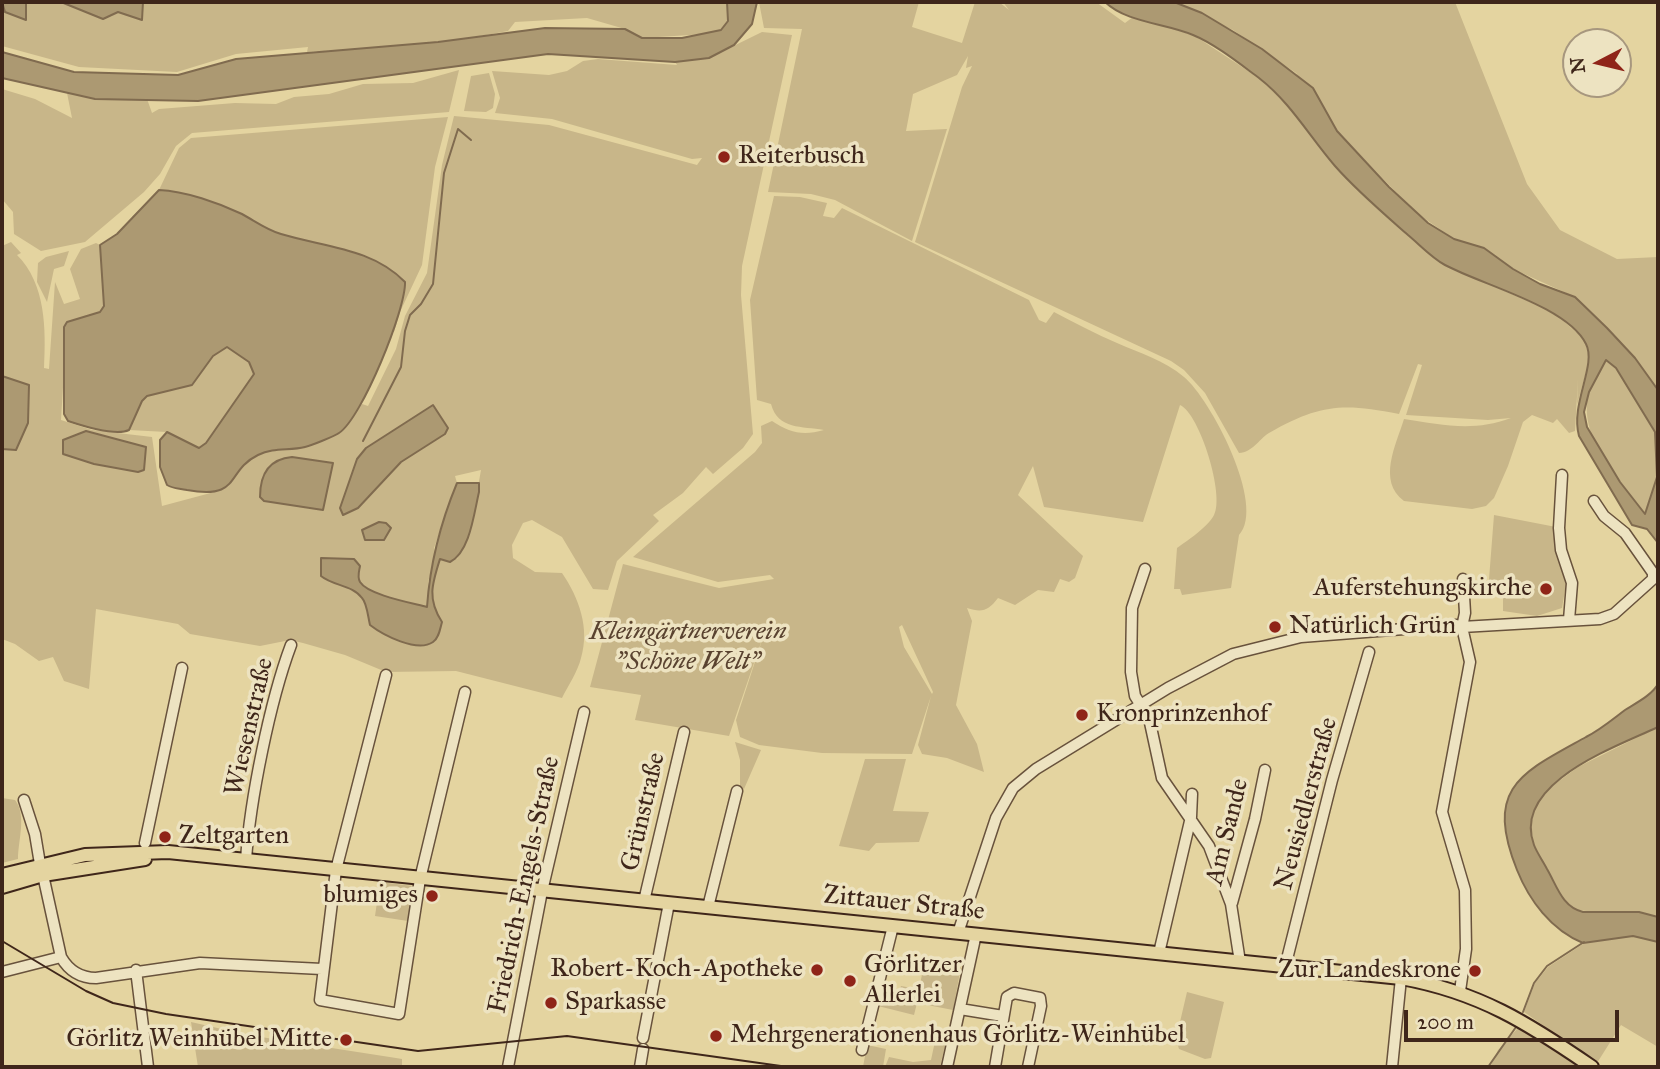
<!DOCTYPE html>
<html>
<head>
<meta charset="utf-8">
<style>
  body { margin:0 }
  #map { position:relative; width:1660px; height:1069px; overflow:hidden; background:#e4d4a0; font-family:"IM FELL Great Primer",serif }
  canvas { display:block }
  .frame { position:absolute; inset:0; border:4px solid #3f261a; pointer-events:none }
  .north { position:absolute; left:1562px; top:28px; width:70px; height:70px; box-sizing:border-box; background:#ede3c1; border:2px solid #a7977e; border-radius:50%; rotate:263deg; font-size:19px; font-weight:700; line-height:28px; text-align:center; color:#3f261a }
  .north::after { content:''; display:block; margin:auto; width:24px; height:32px; background:#8f2418; clip-path:polygon(50% 0,100% 100%,50% 72%,0 100%) }
  .scale { position:absolute; left:1404px; top:1010px; width:215px; height:32px; box-sizing:border-box; border:4px solid #3f261a; border-top:0; padding-left:9px; font-size:21px; line-height:24px; white-space:nowrap; color:#3f261a; -webkit-text-stroke:5px #ede3c1; paint-order:stroke }
</style>
</head>
<body>
<div id="map">
<canvas width="1660" height="1069"></canvas>
<div class="frame"></div>
<div class="north">N</div>
<div class="scale">200 m</div>
</div>
<script>
const ctx = document.querySelector('canvas').getContext('2d');
ctx.lineJoin = 'round';
function fillPath(path, color) { ctx.fillStyle = color; ctx.fill(path, 'evenodd'); }
function stroke(path, color, width, dash) { ctx.strokeStyle = color; ctx.lineWidth = width; ctx.lineCap = dash ? 'butt' : 'round'; ctx.setLineDash(dash || []); ctx.stroke(path); }
function label(font, color, halo, rows, align = 'center') {
  ctx.font = font + ' "IM FELL Great Primer",serif'; ctx.lineWidth = 7; ctx.setLineDash([]); ctx.textBaseline = 'middle'; ctx.strokeStyle = halo; ctx.fillStyle = color; for (const [text, x, y, turn = 0] of rows) {
    ctx.save(); ctx.translate(x, y); ctx.rotate((+turn || 0) * Math.PI / 180); ctx.textAlign = isNaN(turn) ? turn : align; if (halo) ctx.strokeText(text, 0, 0); ctx.fillText(text, 0, 0); ctx.restore();
  }
}
fillPath(new Path2D(`
  M26,2H61L103,19L118,12L142,20L143,2H727L728,21L721,30L706,34L642,38L625,29L587,18L515,22L508,31C442,44 375,48 307,52L308,47L236,54L177,72L79,67L2,46V5L5,12L26,20Z
  M759,2H919L912,27L962,43L975,2H999L1009,10L1003,2H1096L1125,23L1133,17L1142,18L1195,36L1259,78L1289,106L1335,166L1372,204L1443,264L1539,306L1559,317L1585,340L1591,354L1577,405L1578,379L1575,431L1569,433L1557,419L1553,423L1532,415L1523,422L1508,466L1494,498L1486,506L1472,509L1404,501C1377,481 1396,445 1404,419C1442,425 1474,432 1511,418L1488,420L1406,415L1422,365L1418,364L1399,414C1343,403 1320,404 1269,433C1258,440 1253,452 1239,453L1205,393L1184,370L1171,361L915,242L962,87L972,66L966,68L968,56L957,75L913,94L906,131L947,129L912,241L835,200L811,194L768,192L802,29L764,28Z
  M1174,2H1455L1527,184L1560,230L1617,259L1658,257V390L1635,358L1575,297L1513,269L1484,248L1454,239L1415,212L1337,131L1296,73L1233,30Z
  M762,32L792,35L742,266L741,295L753,434L743,448L713,474L706,467L683,493L653,515L659,521L617,561L608,590L593,589L562,537L532,520L523,523L512,545L513,558L535,572L562,573C579,598 590,628 581,658C578,671 568,686 562,698L456,671L386,672L345,655L303,643L290,640L260,646L190,634L178,624L96,609L89,689L64,681L53,657L39,661L15,644L2,639V449L16,450L28,423L29,385L2,376V246L11,242L21,253L17,255C46,284 46,329 44,368L49,369L55,282L64,304L80,299L70,269L81,249L96,243L100,245L104,306L100,312L67,322L61,420L92,430L152,437L162,506L218,491L255,455L273,449L304,448L340,433L362,404L368,406L396,349L405,316L427,273L442,165L454,116L549,125L697,165L702,158L692,159L552,119L495,113L500,98L492,71L549,75L567,71L583,61L598,59L677,65L675,62L709,58ZM433,405L445,434L401,462L358,508L357,459L366,448ZM481,470L471,526L457,559L440,558L433,582L432,599L428,582L436,555L434,548L457,483L455,476Z
  M459,70L449,112L192,133L176,146L160,174L144,192L85,242L41,251L14,234L13,212L2,199V89L35,99L72,118L67,93L95,99H147L152,113L159,109L235,103L276,104L294,97L329,94L363,84L413,83Z
  M489,73L495,94L493,108L486,112L464,111L471,76Z
  M448,117L435,167L422,265L400,312L394,332L132,217L159,190L179,148L191,138Z
  M774,196L800,197L827,203L823,216L834,218L842,208L1029,300L1039,320L1046,323L1054,312C1075,323 1096,334 1117,343C1140,353 1164,360 1184,377C1210,398 1267,506 1239,535L1231,588L1182,595L1180,589H1174L1177,548C1188,540 1208,527 1214,515C1225,496 1200,414 1180,405L1143,522L1044,507L1033,466L1018,495L1083,556L1075,578L1069,582L1060,579L1054,592L1038,590L1015,605L998,598C988,611 982,613 967,608L972,621L956,705L977,744L984,772L947,758L922,754L918,745L931,696L912,754L822,753L759,745L740,737L736,720L767,625L729,736L635,720L641,695L590,687L623,564L719,588L774,579L770,575L718,582L633,557L755,452L762,443L761,426L772,421C790,433 803,436 824,430C802,426 778,430 771,404L757,400L750,300ZM902,625L933,692L932,694L904,647L899,627Z
  M69,251L64,266L54,269L47,302L37,282L38,263L46,257Z
  M227,347L249,362L254,374L206,443L199,448L167,432L129,430L142,401L148,396L192,385L213,356Z
  M1605,360L1616,368L1655,432L1657,477L1645,515C1618,479 1571,431 1592,384C1596,376 1598,366 1605,360Z
  M1494,515L1556,527L1557,555L1567,578L1562,608L1537,616L1503,611V595L1488,592Z
  M1658,727V917L1575,910L1562,899L1533,844L1531,825L1537,800L1547,790L1578,767Z
  M735,742L761,750L744,789L740,787V760Z
  M865,759H906L893,811L929,812L919,842L876,843L869,851L839,846Z
  M2,798L15,800C27,815 18,841 18,859L2,863Z
  M380,882L413,886L408,921L375,916Z
  M1633,936L1658,942V1047L1621,1025L1597,1063L1524,1012L1535,983L1548,967L1586,942Z
  M925,960L961,967L953,1010L917,1003L914,1015L878,1006L881,995L885,996L884,1004L894,1006L901,986L917,989L918,994Z
  M1187,992L1224,1002L1211,1058L1205,1059L1179,1049L1176,1039Z
  M191,1022L248,1035L396,1058L402,1059V1067H198Z
  M1518,1028L1579,1067H1490L1498,1050Z
  M937,1032H948L940,1067H885L889,1057L913,1062L931,1060Z
  M867,1045L886,1049L883,1067H863Z`), '#c8b689');
const water = new Path2D(`
  M2,2H26V20L5,12Z
  M61,2H143L142,20L118,12L103,19Z
  M727,2H757L752,24L734,45L709,58L675,62L548,54L198,101L95,99L2,78V52L74,72L178,75L236,59L438,42L545,28L625,29L642,38H682L721,30L728,21Z
  M1105,2H1174L1202,13L1262,49L1313,88L1337,131L1389,187L1428,223L1454,239L1484,248L1513,269L1540,284L1575,297L1607,328L1635,358L1658,390V543L1647,529L1632,525L1579,436C1570,404 1597,365 1586,344C1567,306 1482,285 1445,265C1432,258 1420,245 1408,235C1383,213 1357,191 1335,166C1309,136 1291,103 1259,78C1240,64 1215,44 1193,35C1165,23 1127,23 1105,2ZM1606,360L1616,368L1655,432L1657,477L1645,514L1620,482L1587,427L1584,412L1589,392Z
  M159,190C185,191 219,203 242,214C255,221 267,230 281,234C324,247 372,248 405,282C406,309 362,418 339,433C335,436 310,446 305,447C289,451 274,447 258,455C225,471 242,500 187,490C179,488 174,489 167,485L160,467V440L167,432L199,448L206,443L254,374L249,362L227,347L213,356L192,385L147,396L142,401L129,430C116,436 83,426 68,421L64,414V327L67,322L100,312L104,306L100,245L117,234Z
  M2,376L29,385L28,423L16,450L2,449Z
  M433,405L448,428L445,434L401,462L358,508L343,515L340,508L357,459L366,448Z
  M86,431L146,447L144,470L138,472L94,464L63,454V440Z
  M292,457L333,463L323,510L264,501L260,497C260,475 269,459 292,457Z
  M457,483H479V492C474,513 470,552 450,562L440,559C432,584 427,599 442,622C440,629 439,638 433,642C417,653 383,635 370,625C368,617 367,603 362,598C353,585 333,586 321,576V558L354,559L360,566C359,572 357,577 360,582C368,595 412,603 427,607C430,563 440,524 457,483Z
  M379,522L386,523L391,528L384,540H365L362,530Z
  M1658,684V727C1616,747 1511,783 1534,845C1537,853 1543,861 1547,869C1557,886 1562,907 1583,912H1639L1658,917V942L1633,936L1583,943C1551,930 1529,900 1517,870C1484,787 1521,773 1586,737C1600,730 1613,719 1625,710C1636,703 1652,695 1658,684Z`);
fillPath(water, '#ac9972');
stroke(water, '#806b4f', 2);
stroke(new Path2D(`
  M363,441L401,367L405,331L410,315L421,304L433,284L444,173L458,129L471,140
  M1523,1012L1534,983L1547,966L1584,942
  M1488,1067L1516,1027`), '#806b4f', 2);
const minor = new Path2D(`
  M1562,475L1559,528L1561,550L1572,583L1569,620
  M1145,569L1132,608L1131,672L1135,696L1149,718L1162,778L1209,846L1231,904L1240,962
  M1462,627L1465,613L1463,579
  M386,675L336,870L320,1000L399,1014L420,879L465,692
  M24,800L35,834L40,864
  M145,843L182,668
  M246,860C250,800 270,701 291,645
  M43,875L61,957C69,971 80,978 96,978L200,963L322,969
  M644,901L684,732
  M1232,903L1255,819L1265,770
  M708,907L737,791
  M958,933L996,818L1013,788L1036,769L1168,688L1233,654L1301,637L1456,625L1462,627L1600,619L1614,614L1653,579V573L1625,533L1604,516L1594,501
  M1159,953L1191,817L1192,794
  M1285,967L1332,780L1369,652
  M136,970L148,1067
  M2,972L61,957
  M1460,991L1466,949L1465,890L1442,812L1470,662L1462,627
  M960,1009L1003,1016
  M643,1038L669,903
  M862,1050L893,926
  M508,1067L542,891L584,712
  M640,1067L643,1049
  M947,1067L976,934
  M995,1067L1007,997L1014,993L1040,998L1041,1006L1028,1067
  M1392,1067L1401,978`);
const major = new Path2D(`
  M2,875L85,855L168,852L1401,978C1479,992 1528,1023 1592,1067
  M2,887L43,875L145,859`);
stroke(minor, '#68523c', 13);
stroke(major, '#3f261a', 16);
stroke(minor, '#ede3c1', 10);
stroke(major, '#e4d4a0', 12);
stroke(new Path2D(`
  M2,941L86,991L113,1003L166,1014L418,1051L567,1036L788,1067`), '#3f261a', 2);
for (const [x, y, r, color] of [
  [724,157,7,"#8f2418"],
  [1546,589,7,"#8f2418"],
  [1275,627,7,"#8f2418"],
  [1082,715,7,"#8f2418"],
  [165,837,7,"#8f2418"],
  [432,896,7,"#8f2418"],
  [817,970,7,"#8f2418"],
  [1475,971,7,"#8f2418"],
  [850,981,7,"#8f2418"],
  [551,1003,7,"#8f2418"],
  [716,1036,7,"#8f2418"],
  [346,1040,7,"#8f2418"]
]) { const dot = new Path2D(); dot.arc(x, y, r, 0, 2 * Math.PI); ctx.fillStyle = color; ctx.fill(dot); stroke(dot, '#ede3c1', 2.5); }
label('26px', '#3f261a', '#ede3c1', [
  ["Reiterbusch",738,157],
  ["Auferstehungskirche",1532,589,"right"],
  ["Natürlich Grün",1289,627],
  ["Kronprinzenhof",1096,715],
  ["Zeltgarten",179,837],
  ["blumiges",418,896,"right"],
  ["Görlitzer",864,966],
  ["Allerlei",864,996],
  ["Robert-Koch-Apotheke",803,970,"right"],
  ["Zur Landeskrone",1461,971,"right"],
  ["Sparkasse",565,1003],
  ["Mehrgenerationenhaus Görlitz-Weinhübel",730,1036],
  ["Görlitz Weinhübel Mitte",332,1040,"right"]
], 'left');
label('italic 26px', '#5a4330', '#ede3c1', [
  ["Kleingärtnerverein",688,633],
  ["\"Schöne Welt\"",688,663]
]);
label('26px', '#3f261a', '#ede3c1', [
  ["Wiesenstraße",250,727,-77],
  ["Neusiedlerstraße",1307,804,-75],
  ["Grünstraße",644,812,-77],
  ["Am Sande",1228,832,-76],
  ["Friedrich-Engels-Straße",525,885,-78],
  ["Zittauer Straße",904,904,6]
]);
</script>
</body>
</html>
